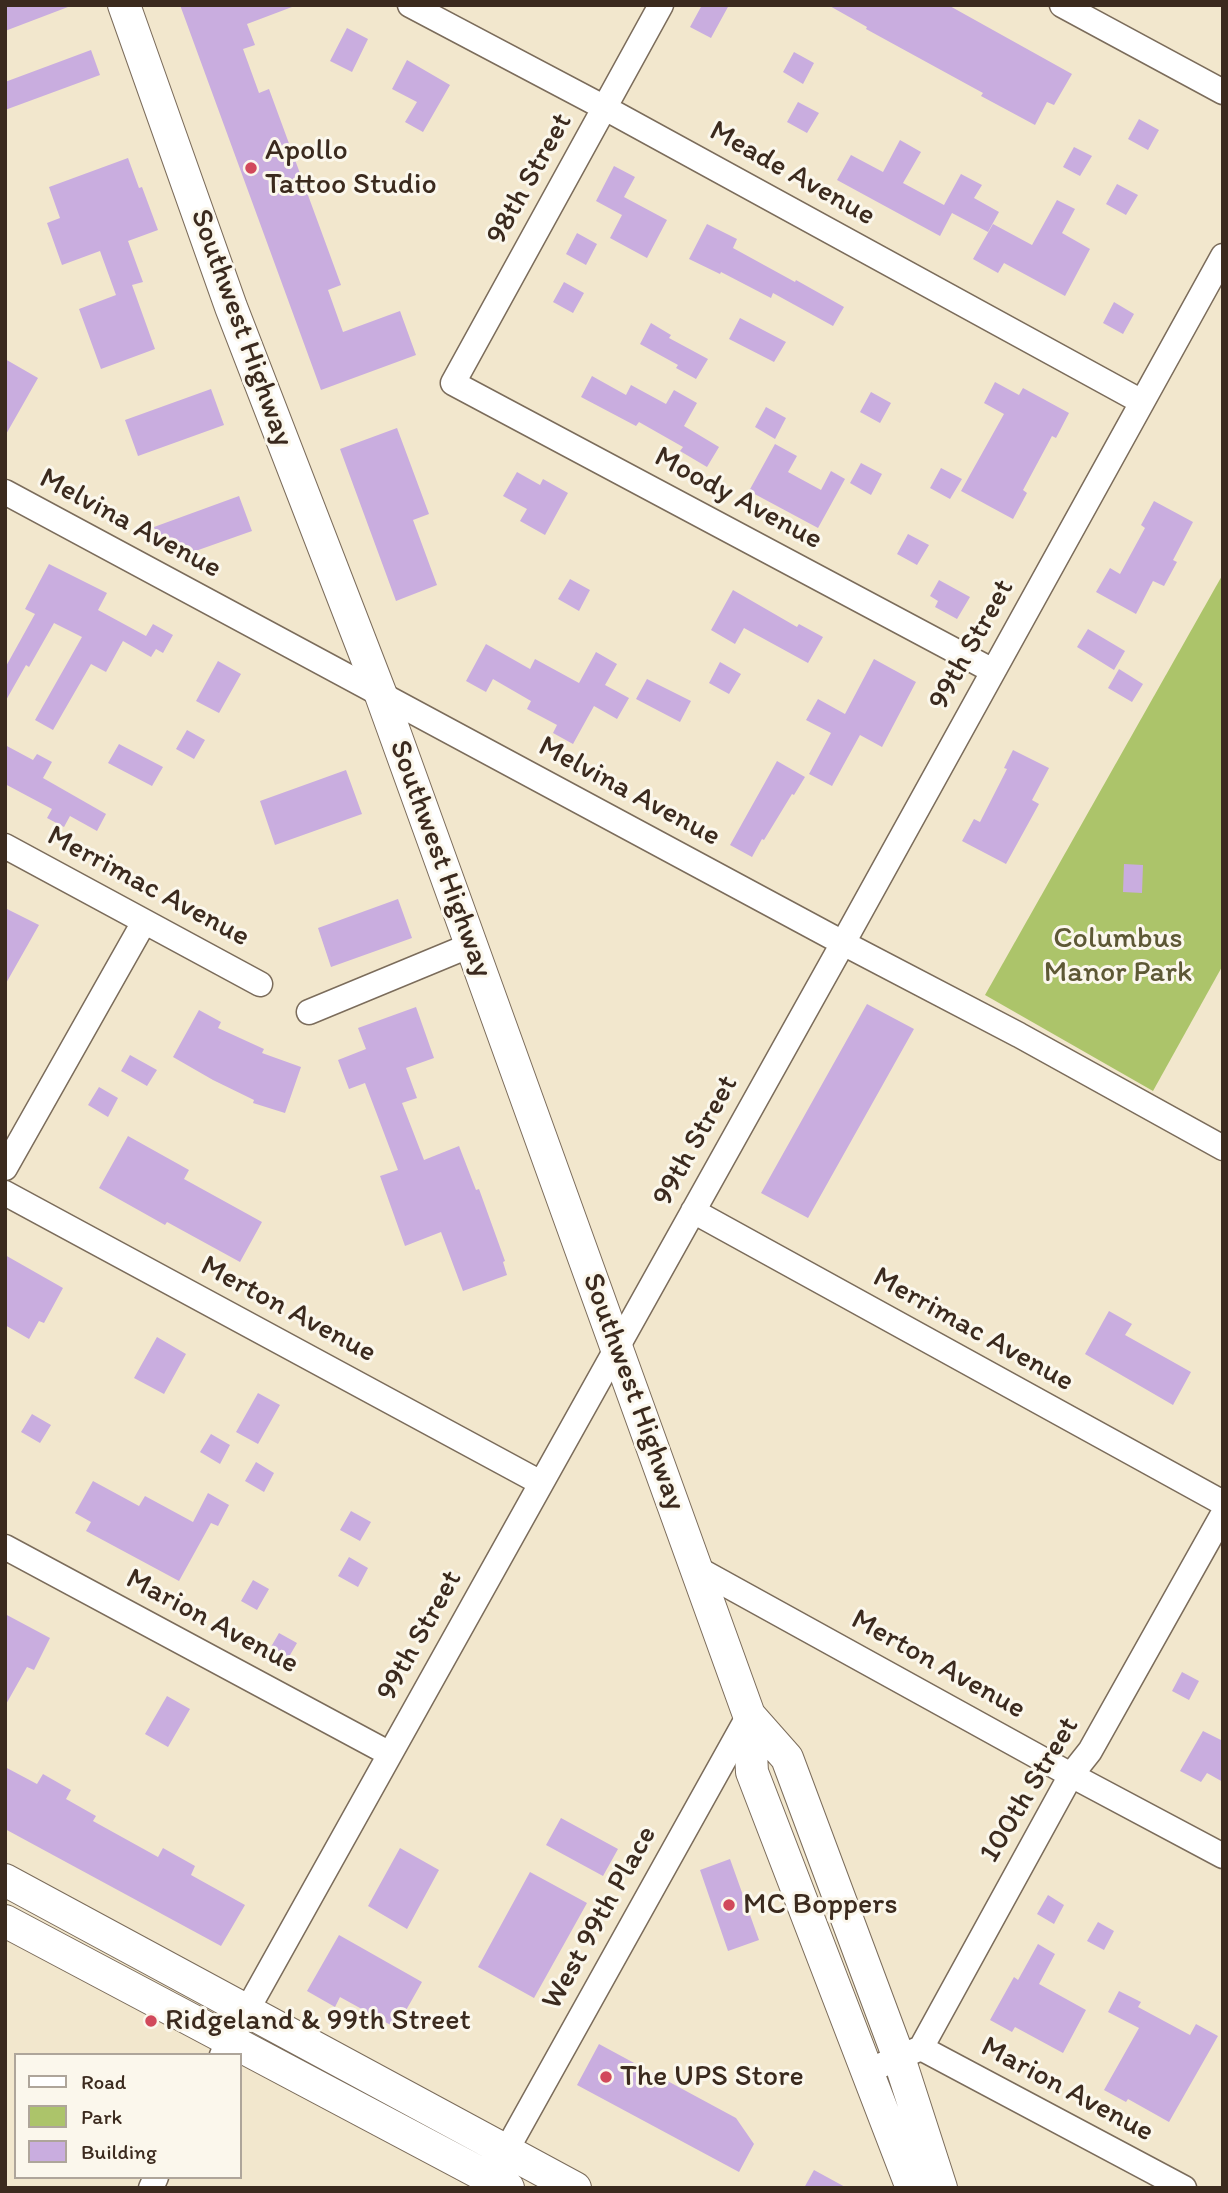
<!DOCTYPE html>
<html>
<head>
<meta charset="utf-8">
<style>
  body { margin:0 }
  #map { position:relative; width:1228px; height:2193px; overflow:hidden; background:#f2e7cd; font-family:Itim,sans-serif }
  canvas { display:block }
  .frame { position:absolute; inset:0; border:7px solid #3b2a1e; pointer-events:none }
  .legend { position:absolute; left:14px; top:2053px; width:228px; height:126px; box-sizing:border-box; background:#fbf7ec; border:2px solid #aea59a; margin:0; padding:9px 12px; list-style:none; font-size:21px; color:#3b2a1e }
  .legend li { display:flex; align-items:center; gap:14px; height:35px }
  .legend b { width:35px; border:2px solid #aea59a }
</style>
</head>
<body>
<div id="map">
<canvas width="1228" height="2193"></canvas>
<div class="frame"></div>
<ul class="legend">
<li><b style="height:9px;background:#fff"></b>Road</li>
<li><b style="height:19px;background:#acc46a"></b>Park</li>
<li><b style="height:19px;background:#c9addf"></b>Building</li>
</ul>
</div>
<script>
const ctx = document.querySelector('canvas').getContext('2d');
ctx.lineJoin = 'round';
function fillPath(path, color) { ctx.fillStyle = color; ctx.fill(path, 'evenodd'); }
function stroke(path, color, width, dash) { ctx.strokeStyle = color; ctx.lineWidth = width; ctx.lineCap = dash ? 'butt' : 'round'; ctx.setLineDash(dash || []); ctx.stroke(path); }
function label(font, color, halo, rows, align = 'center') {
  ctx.font = font + ' Itim,sans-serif'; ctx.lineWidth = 6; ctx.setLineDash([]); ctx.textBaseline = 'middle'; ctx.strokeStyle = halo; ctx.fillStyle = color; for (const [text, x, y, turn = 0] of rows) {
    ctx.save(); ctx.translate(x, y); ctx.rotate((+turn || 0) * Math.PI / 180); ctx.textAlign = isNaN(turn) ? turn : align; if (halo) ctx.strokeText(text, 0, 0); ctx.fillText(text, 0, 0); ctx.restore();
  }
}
fillPath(new Path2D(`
  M1223,574V965L1153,1091L985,995Z`), '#acc46a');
fillPath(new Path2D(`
  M5,5H68V7L5,31Z
  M180,5H291L292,7L247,24L255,45L243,49L259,93L269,89L341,285L328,290L343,332L400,311L416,355L321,390Z
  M702,5H729L711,38L690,27Z
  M828,5H948L1072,74L1054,105L1047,102L1035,125L981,96L983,93L866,29L867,27Z
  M347,28L368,39L352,72L330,61Z
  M91,50L100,75L5,110V82Z
  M794,52L814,63L803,84L783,72Z
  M407,60L450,85L423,132L405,122L417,102L392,89Z
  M798,102L819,113L807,133L787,122Z
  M1139,119L1159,130L1148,150L1128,139Z
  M900,140L921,152L903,183L944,205L961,174L982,185L974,198L999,212L988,232L952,213L940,236L837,180L851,155L883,172Z
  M1074,147L1092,156L1080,176L1063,167Z
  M128,158L139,188L142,187L158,230L128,241L143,282L132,285L155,349L101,369L79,309L116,295L100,251L62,265L47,223L60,218L49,187Z
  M614,166L635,177L624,197L667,220L647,258L610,238L622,215L596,201Z
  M1117,184L1138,195L1126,215L1106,204Z
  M1057,200L1075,209L1062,233L1090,249L1065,296L1004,263L998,273L973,259L993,224L1032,245Z
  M707,224L737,239L733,248L795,282L796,280L844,307L833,326L773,293L771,298L721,272L720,274L689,259Z
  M577,233L597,244L586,265L566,254Z
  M564,282L584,293L573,313L553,302Z
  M1114,302L1134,314L1123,334L1103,323Z
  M740,318L786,342L774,362L729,339Z
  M651,323L671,335L669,338L708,359L696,379L676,368L678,365L640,344Z
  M5,359L38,378L5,436Z
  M592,376L626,395L631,385L666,404L674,390L697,403L684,426L719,447L707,467L680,451L683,447L639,422L636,426L581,397Z
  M995,382L1019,395L1023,388L1069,413L1056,438L1052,436L1023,490L1027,493L1013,519L961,491L1004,414L984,403Z
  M211,389L224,425L138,456L125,420Z
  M871,392L891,403L880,423L860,412Z
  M766,407L786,418L775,439L755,427Z
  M397,428L429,514L413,520L437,585L396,601L340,449Z
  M775,444L797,456L788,472L821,490L831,471L845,479L818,528L749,491Z
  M861,463L882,474L871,495L850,483Z
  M941,468L962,479L950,499L930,488Z
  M517,472L540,485L543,479L568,493L545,535L520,521L527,509L503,496Z
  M239,496L252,531L187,554L158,539L154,527Z
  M1154,501L1193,522L1173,560L1177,562L1164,586L1153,581L1136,614L1096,592L1110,568L1120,574L1145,528L1141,525Z
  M908,534L929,545L917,565L897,554Z
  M49,564L107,593L98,610L146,636L153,624L173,635L163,653L156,649L151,657L123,641L106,672L91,664L53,730L35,720L82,637L54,623L29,667L26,665L5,702V668L35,614L25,609Z
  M570,579L590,590L579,611L558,599Z
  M939,580L970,597L957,619L935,607L938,601L930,596Z
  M733,590L797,627L799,624L823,637L808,663L744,628L735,644L711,630Z
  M1088,629L1125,651L1114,670L1077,647Z
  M486,644L530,669L535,659L579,683L596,652L617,664L605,685L629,698L617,719L594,706L573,744L553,733L557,725L527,709L531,701L493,679L486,692L466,681Z
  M874,659L916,682L882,747L860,735L832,786L809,774L831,733L806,720L818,699L845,714Z
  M218,661L241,674L219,713L196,701Z
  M720,662L741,674L729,694L709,683Z
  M1119,669L1143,684L1132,702L1108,688Z
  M647,679L691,701L680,722L636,699Z
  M187,730L205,740L194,759L176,749Z
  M119,744L163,767L152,786L108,763Z
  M5,745L33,760L37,754L52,762L43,778L106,814L97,831L70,816L64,827L47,818L52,809L5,784Z
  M1013,750L1049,768L1032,800L1039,804L1006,864L962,841L974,819L980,822L1007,769L1004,768Z
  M777,761L805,777L794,795L792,794L764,840L762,839L752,857L730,845Z
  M346,770L362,814L275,845L260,801Z
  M1124,864L1143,865L1142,893L1123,892Z
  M398,899L412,938L331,967L318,928Z
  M5,908L39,925L5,985Z
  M867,1004L914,1029L808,1218L761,1193Z
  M416,1007L434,1058L406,1068L417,1098L402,1103L424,1160L459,1146L476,1190L479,1189L505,1261L503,1262L507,1275L463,1291L441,1232L405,1246L380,1176L398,1170L365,1083L349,1089L338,1060L366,1049L358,1028Z
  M199,1010L221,1022L218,1028L264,1049L262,1053L301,1067L285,1113L253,1103L254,1100L213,1080L173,1057Z
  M130,1055L157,1070L147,1086L121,1071Z
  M99,1087L118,1098L108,1117L88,1105Z
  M128,1136L189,1170L184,1179L262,1222L240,1262L167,1222L165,1225L99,1188Z
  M5,1255L63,1288L44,1323L39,1321L29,1339L5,1325Z
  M1109,1311L1132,1324L1125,1335L1191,1372L1173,1405L1085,1354Z
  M157,1337L186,1354L164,1394L134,1378Z
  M258,1393L280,1405L258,1444L236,1432Z
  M32,1414L51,1425L40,1443L21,1432Z
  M211,1434L230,1445L220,1464L200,1452Z
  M256,1462L274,1473L264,1492L245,1481Z
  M93,1481L139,1506L145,1496L193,1522L208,1493L229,1505L218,1526L211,1523L179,1581L86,1531L91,1522L75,1513Z
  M351,1511L371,1522L360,1541L340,1530Z
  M349,1557L368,1568L358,1587L338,1576Z
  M253,1580L269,1589L257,1610L241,1601Z
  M5,1614L50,1638L34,1670L27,1667L5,1706Z
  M279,1633L297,1643L286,1662L268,1652Z
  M1182,1672L1199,1681L1189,1700L1172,1691Z
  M167,1696L190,1709L168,1747L145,1734Z
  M1203,1731L1223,1741V1782L1207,1773L1201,1782L1180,1771Z
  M5,1767L37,1784L43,1774L71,1790L66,1799L96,1816L93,1821L158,1857L163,1848L195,1866L191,1875L245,1905L221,1946L5,1829Z
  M561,1818L618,1849L603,1876L546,1845Z
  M400,1848L439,1870L407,1929L368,1906Z
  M730,1859L759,1940L728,1951L700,1870Z
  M530,1872L587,1903L534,1998L478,1967Z
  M1048,1895L1064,1905L1054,1924L1037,1914Z
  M1098,1922L1114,1931L1104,1950L1087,1941Z
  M339,1935L422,1982L396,2028L340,1997L335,2007L307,1991Z
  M1038,1944L1055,1954L1039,1984L1086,2010L1063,2053L1015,2027L1012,2032L990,2020L1014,1977L1018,1980Z
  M1119,1991L1141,2002L1138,2007L1190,2035L1196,2024L1218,2036L1169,2122L1128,2099L1126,2102L1104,2090L1139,2028L1108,2012Z
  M599,2044L736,2118L754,2144L739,2172L577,2085Z
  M814,2170L847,2188H804Z`), '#c9addf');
const minor = new Path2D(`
  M410,5L605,108L1142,402
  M661,5L453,383L993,671
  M1062,5L1223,92
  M5,492L843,943L1019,1035L1223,1148
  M5,846L260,984
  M309,1012L471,945
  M5,1168L144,922
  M5,1193L541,1483
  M693,1211L1223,1503
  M5,1547L390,1754
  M696,1568L1071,1775L1223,1856
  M921,2048L1184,2188
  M222,2055L843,943L1223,256
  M868,2071L921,2048L1071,1775L1090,1751L1223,1514
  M506,2151L749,1715
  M151,2188L156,2177`);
const major = new Path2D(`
  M124,5L231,307L381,695L749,1715L752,1772L912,2188
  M749,1715L787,1758L899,2058L941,2188
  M5,1880L575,2188
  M5,1921L508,2188`);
stroke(minor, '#7b6c5b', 27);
stroke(major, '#7b6c5b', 34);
stroke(minor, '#fff', 24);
stroke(major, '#fff', 32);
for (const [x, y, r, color] of [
  [251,168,7,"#d1495b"],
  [729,1905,7,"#d1495b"],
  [151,2021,7,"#d1495b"],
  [606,2077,7,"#d1495b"]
]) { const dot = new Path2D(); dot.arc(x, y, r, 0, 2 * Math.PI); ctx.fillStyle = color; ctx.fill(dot); stroke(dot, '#fbf7ec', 2.5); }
label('30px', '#3b2a1e', '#fbf7ec', [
  ["Apollo",265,151],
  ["Tattoo Studio",265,185],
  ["MC Boppers",743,1905],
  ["Ridgeland & 99th Street",165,2021],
  ["The UPS Store",620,2077]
], 'left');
label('30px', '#3b2a1e', '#fbf7ec', [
  ["Meade Avenue",792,174,29],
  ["98th Street",530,179,-61],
  ["Southwest Highway",241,328,70],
  ["Moody Avenue",738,499,28],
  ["Melvina Avenue",130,524,28],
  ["99th Street",972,645,-61],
  ["Melvina Avenue",629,792,28],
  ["Southwest Highway",440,859,70],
  ["Merrimac Avenue",148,887,28],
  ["99th Street",696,1141,-61],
  ["Merton Avenue",288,1310,28],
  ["Merrimac Avenue",973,1330,29],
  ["Southwest Highway",633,1392,70],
  ["Marion Avenue",212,1622,28],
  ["99th Street",420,1636,-61],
  ["Merton Avenue",938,1665,29],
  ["100th Street",1030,1790,-59],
  ["West 99th Place",600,1918,-61],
  ["Marion Avenue",1067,2090,28]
]);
label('30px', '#5d5835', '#fbf7ec', [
  ["Columbus",1118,939],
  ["Manor Park",1118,973]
]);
</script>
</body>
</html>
